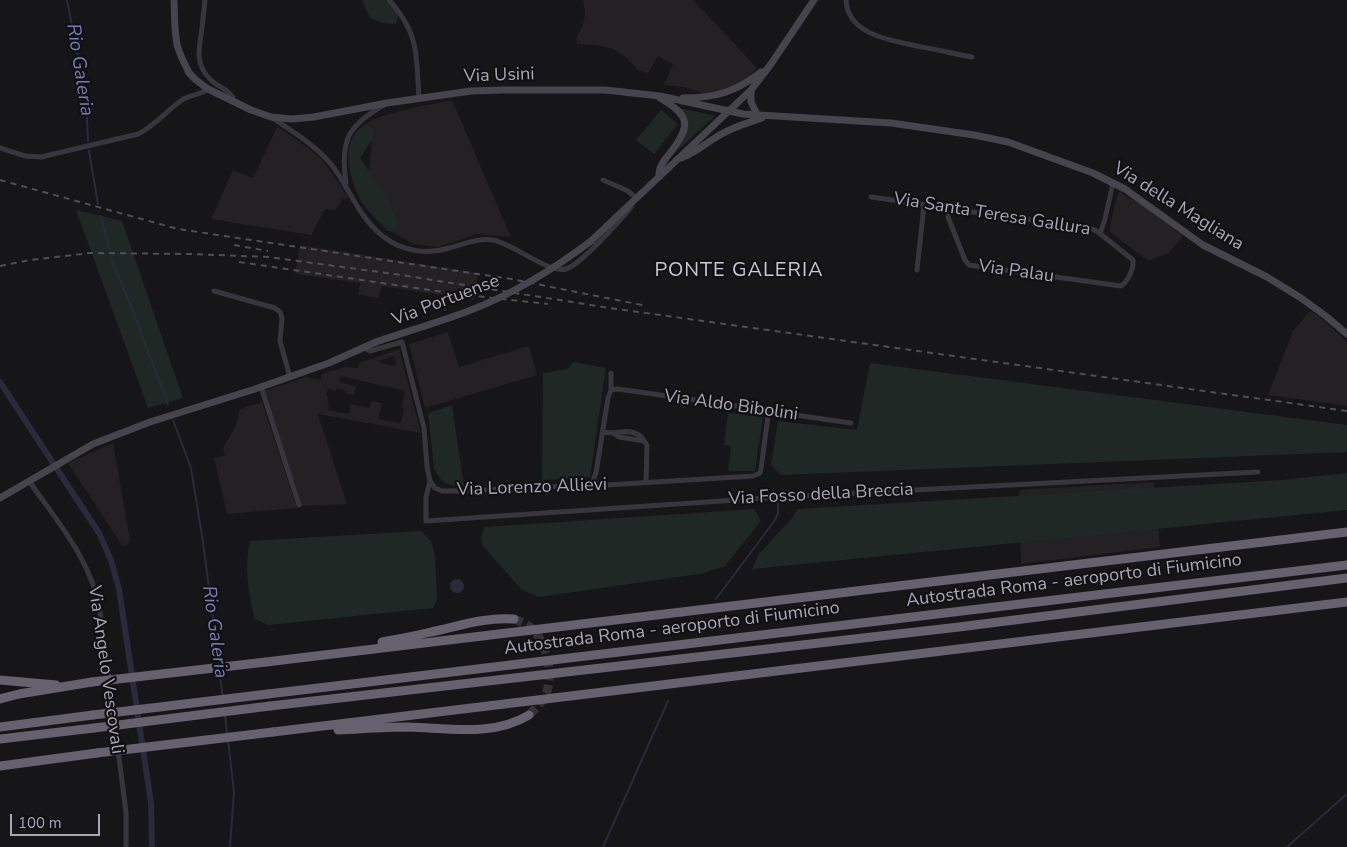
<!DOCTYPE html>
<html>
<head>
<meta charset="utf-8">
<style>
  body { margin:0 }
  #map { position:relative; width:1347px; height:847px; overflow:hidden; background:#161517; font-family:"Nunito Sans",sans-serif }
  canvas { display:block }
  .scale { position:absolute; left:10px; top:814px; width:90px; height:22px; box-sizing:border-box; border:2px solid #aaa6b8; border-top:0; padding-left:6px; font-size:15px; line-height:18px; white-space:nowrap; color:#aaa6b8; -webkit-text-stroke:4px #111012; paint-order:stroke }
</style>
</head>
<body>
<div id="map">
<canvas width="1347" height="847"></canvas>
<div class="scale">100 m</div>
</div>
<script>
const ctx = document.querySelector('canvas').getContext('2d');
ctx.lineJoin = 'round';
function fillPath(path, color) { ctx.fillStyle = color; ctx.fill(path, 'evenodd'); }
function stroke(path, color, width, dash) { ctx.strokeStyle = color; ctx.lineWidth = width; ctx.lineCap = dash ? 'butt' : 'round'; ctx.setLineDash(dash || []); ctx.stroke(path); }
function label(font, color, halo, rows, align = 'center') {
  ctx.font = font + ' "Nunito Sans",sans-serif'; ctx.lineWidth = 4.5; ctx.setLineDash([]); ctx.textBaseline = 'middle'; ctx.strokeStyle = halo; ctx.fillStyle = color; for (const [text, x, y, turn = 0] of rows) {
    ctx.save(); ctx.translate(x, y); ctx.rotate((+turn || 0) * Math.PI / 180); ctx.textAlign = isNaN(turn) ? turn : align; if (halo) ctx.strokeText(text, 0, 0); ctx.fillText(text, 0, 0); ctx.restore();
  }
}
fillPath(new Path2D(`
  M583,0H693L757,68L746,80L716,93H704L684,87L664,85L673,64L658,56L648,73L638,70L627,58L613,49L598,45L577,44V36L583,26L585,13Z
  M452,100L511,237L478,234L438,247L413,244L393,232L399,225L388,198L369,172L372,140L376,129L366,124L371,120L403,110Z
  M277,127L299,141L322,159L349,198L343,199L335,210L325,209L311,235L211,219L233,170L253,178Z
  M1120,191L1128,198L1141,203L1183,236L1169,253L1148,261L1109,231L1117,196Z
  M300,245L478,273L474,300L381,286L379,298L358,295L360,283L295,274Z
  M1310,311L1319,316L1347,342V406L1268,395L1293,331Z
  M448,332L459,367L529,346L537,375L425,408L409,344Z
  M399,349L421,433L318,414L347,504L302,506L264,391L306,377L321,380V374L345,367L358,368L359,363ZM394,356L397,366L380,363L379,361ZM340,376L405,391L402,407L404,408L401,423L378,419L382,403L371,401L369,408L351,404L349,414L328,410L329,403L327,402L328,396H326L328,389L336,390L337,388L345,390V393L354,395L356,386L339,382Z
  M262,402L297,508L227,514L214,458L225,455L223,448L236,425L240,409Z
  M113,443L130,540L128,544L123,547L68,463Z
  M1154,482L1160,547L1021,564L1019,490Z`), '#232124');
fillPath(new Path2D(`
  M362,0H386L395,10L398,16L396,24L382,23L370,18Z
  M678,108L713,115L714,117L676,152C677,149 680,146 682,142C691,129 688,119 678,108Z
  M661,110L678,124L654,154L636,140Z
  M366,124L376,129L372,140L360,158L388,198L399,225L393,232L388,231C379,222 369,213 361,202C359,198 357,192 355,188C347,166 342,138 366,124Z
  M76,210L122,221L183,398L148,408Z
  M573,362L606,368L590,477L542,480L543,373L567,369Z
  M870,363L1347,425V452L781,475L771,465L778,421L857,430Z
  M452,405L464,486C448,486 442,484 434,469L428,413Z
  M728,413L763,417L755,471H728L731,446L724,445Z
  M1347,473V510L752,569L759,554L792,518L798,509L1282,480Z
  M754,509L761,521L724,567L711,570L706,573L539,597L522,590L482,545L481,537L485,527Z
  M421,531L431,541L435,555L437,600L433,608L268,625L255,619C248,594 244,566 250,541Z`), '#1f2825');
fillPath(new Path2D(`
  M450 586a7 7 0 1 1 14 0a7 7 0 1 1-14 0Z`), '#2a2a3c');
stroke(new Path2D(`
  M67,0L86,97L88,141
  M89,151L98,204
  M101,216L109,249
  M111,259L128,299
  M129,301L168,404
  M173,420L191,468L203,542L219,665
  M716,599L775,520L778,513V494
  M219,670L223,698
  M225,715L227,735
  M228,740L234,792L230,847
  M603,847L668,701
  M1287,847L1347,794`), '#2a2a3c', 2);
stroke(new Path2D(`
  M0,382L99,533L111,560L119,589L151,803L152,847`), '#2a2a3c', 6);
stroke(new Path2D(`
  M514,619C519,621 525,623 529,626C545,638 552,667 548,687C546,698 537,707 529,715`), '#343237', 9, [9, 4.5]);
stroke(new Path2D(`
  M205,0C204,9 203,19 202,28C199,48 194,64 211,80C218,87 232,91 234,101
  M389,0C420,34 416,56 419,98
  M846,0C847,36 895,41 922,47C939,50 955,54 972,57
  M271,117C292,131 315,145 331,164C349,187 360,220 384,237C402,251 427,255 449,248C464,244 477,238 493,240C514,244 549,274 566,269C580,265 621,220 631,207
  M0,148L25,156L41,157L138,134C155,126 167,110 182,100C190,95 200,95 208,89
  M603,180L628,191L636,198L635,200
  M346,183C340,141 347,126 384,105
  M871,197L934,206L949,212L958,210L1090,228L1098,232L1133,260C1134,269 1128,281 1121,286L969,265L965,260L948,217L949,212
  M1100,234L1105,219L1113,183
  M917,270L924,205
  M214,291L275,308L280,312L282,318L280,341L290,377
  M364,348L370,351L402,342L424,428L427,467L430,481L435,488L442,491H464L586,485L592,483L607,485L753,476L760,473L761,469L768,416L767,413
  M261,387L299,505
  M611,390L618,389L751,408L764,410L767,413L774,412L851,423
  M602,432L613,433L619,437L644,441C638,429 623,431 613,433
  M644,441L647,445L646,482
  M29,481C57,521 92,561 100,611L126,812V847
  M430,481L426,497V521L781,497L1258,472
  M592,483L596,473L608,398L611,390V373`), '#38363d', 5);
stroke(new Path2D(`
  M174,0L175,29L177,45L181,56L189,73L196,80L208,89L251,110L271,117L292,119L314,117L387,103L471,91L504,90H605L660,96L743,114L891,123L974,135L1008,142L1093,173L1125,189L1203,245L1267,277L1301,298L1327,317L1347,334
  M751,90V102L758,116
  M683,98C715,98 736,92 761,72
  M681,158C695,153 705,144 718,136C732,127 747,123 762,118
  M659,177C659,174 659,169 661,166C663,161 667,157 670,153C691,126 691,116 660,98
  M591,241L751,90L771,64L814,0
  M0,498L93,444L150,422L255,389L329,363L376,342`), '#46444d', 7);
stroke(new Path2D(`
  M382,642C398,639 415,636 431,632C459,626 485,617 514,619
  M266,662L1347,532
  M0,680L56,685
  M268,694L1347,565
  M0,699L19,694L92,682
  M270,706L959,627L1347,578
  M0,727L93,715
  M338,730C361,729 385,727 408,727C448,728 493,737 529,715
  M273,732L1347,602
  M0,739L94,728
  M0,766L97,753`), '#65616e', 9);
stroke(new Path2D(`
  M0,180L178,229L511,279L647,306
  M234,245L268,251
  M239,262L457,294L548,304
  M0,266L30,260L90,253L190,254L269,257L401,275L610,308L1347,411`), '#4f4d56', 2, [6, 5]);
stroke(new Path2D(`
  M376,342C408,331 440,322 471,310C515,293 554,269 591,241`), '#46444d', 7);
stroke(new Path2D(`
  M92,682L266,662
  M93,715L268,694
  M94,728L270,706
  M97,753L273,732`), '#65616e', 9);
label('18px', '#aaa6b8', '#111012', [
  ["Via Usini",499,76,-2],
  ["Via della Magliana",1178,207,32],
  ["Via Santa Teresa Gallura",992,215,9],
  ["Via Palau",1016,272,8],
  ["Via Portuense",446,301,-21],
  ["Via Aldo Bibolini",731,406,8],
  ["Via Lorenzo Allievi",532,488,-2],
  ["Via Fosso della Breccia",821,495,-3],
  ["Autostrada Roma - aeroporto di Fiumicino",1074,581,-7],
  ["Autostrada Roma - aeroporto di Fiumicino",672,629,-7],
  ["Via Angelo Vescovali",105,670,82]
]);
label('italic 19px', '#7b7ab6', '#111012', [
  ["Rio Galeria",79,70,81],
  ["Rio Galeria",214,632,82]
]);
ctx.letterSpacing = '1px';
label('20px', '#cbc7d4', '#111012', [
  ["PONTE GALERIA",739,271]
]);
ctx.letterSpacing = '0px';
</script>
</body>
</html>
